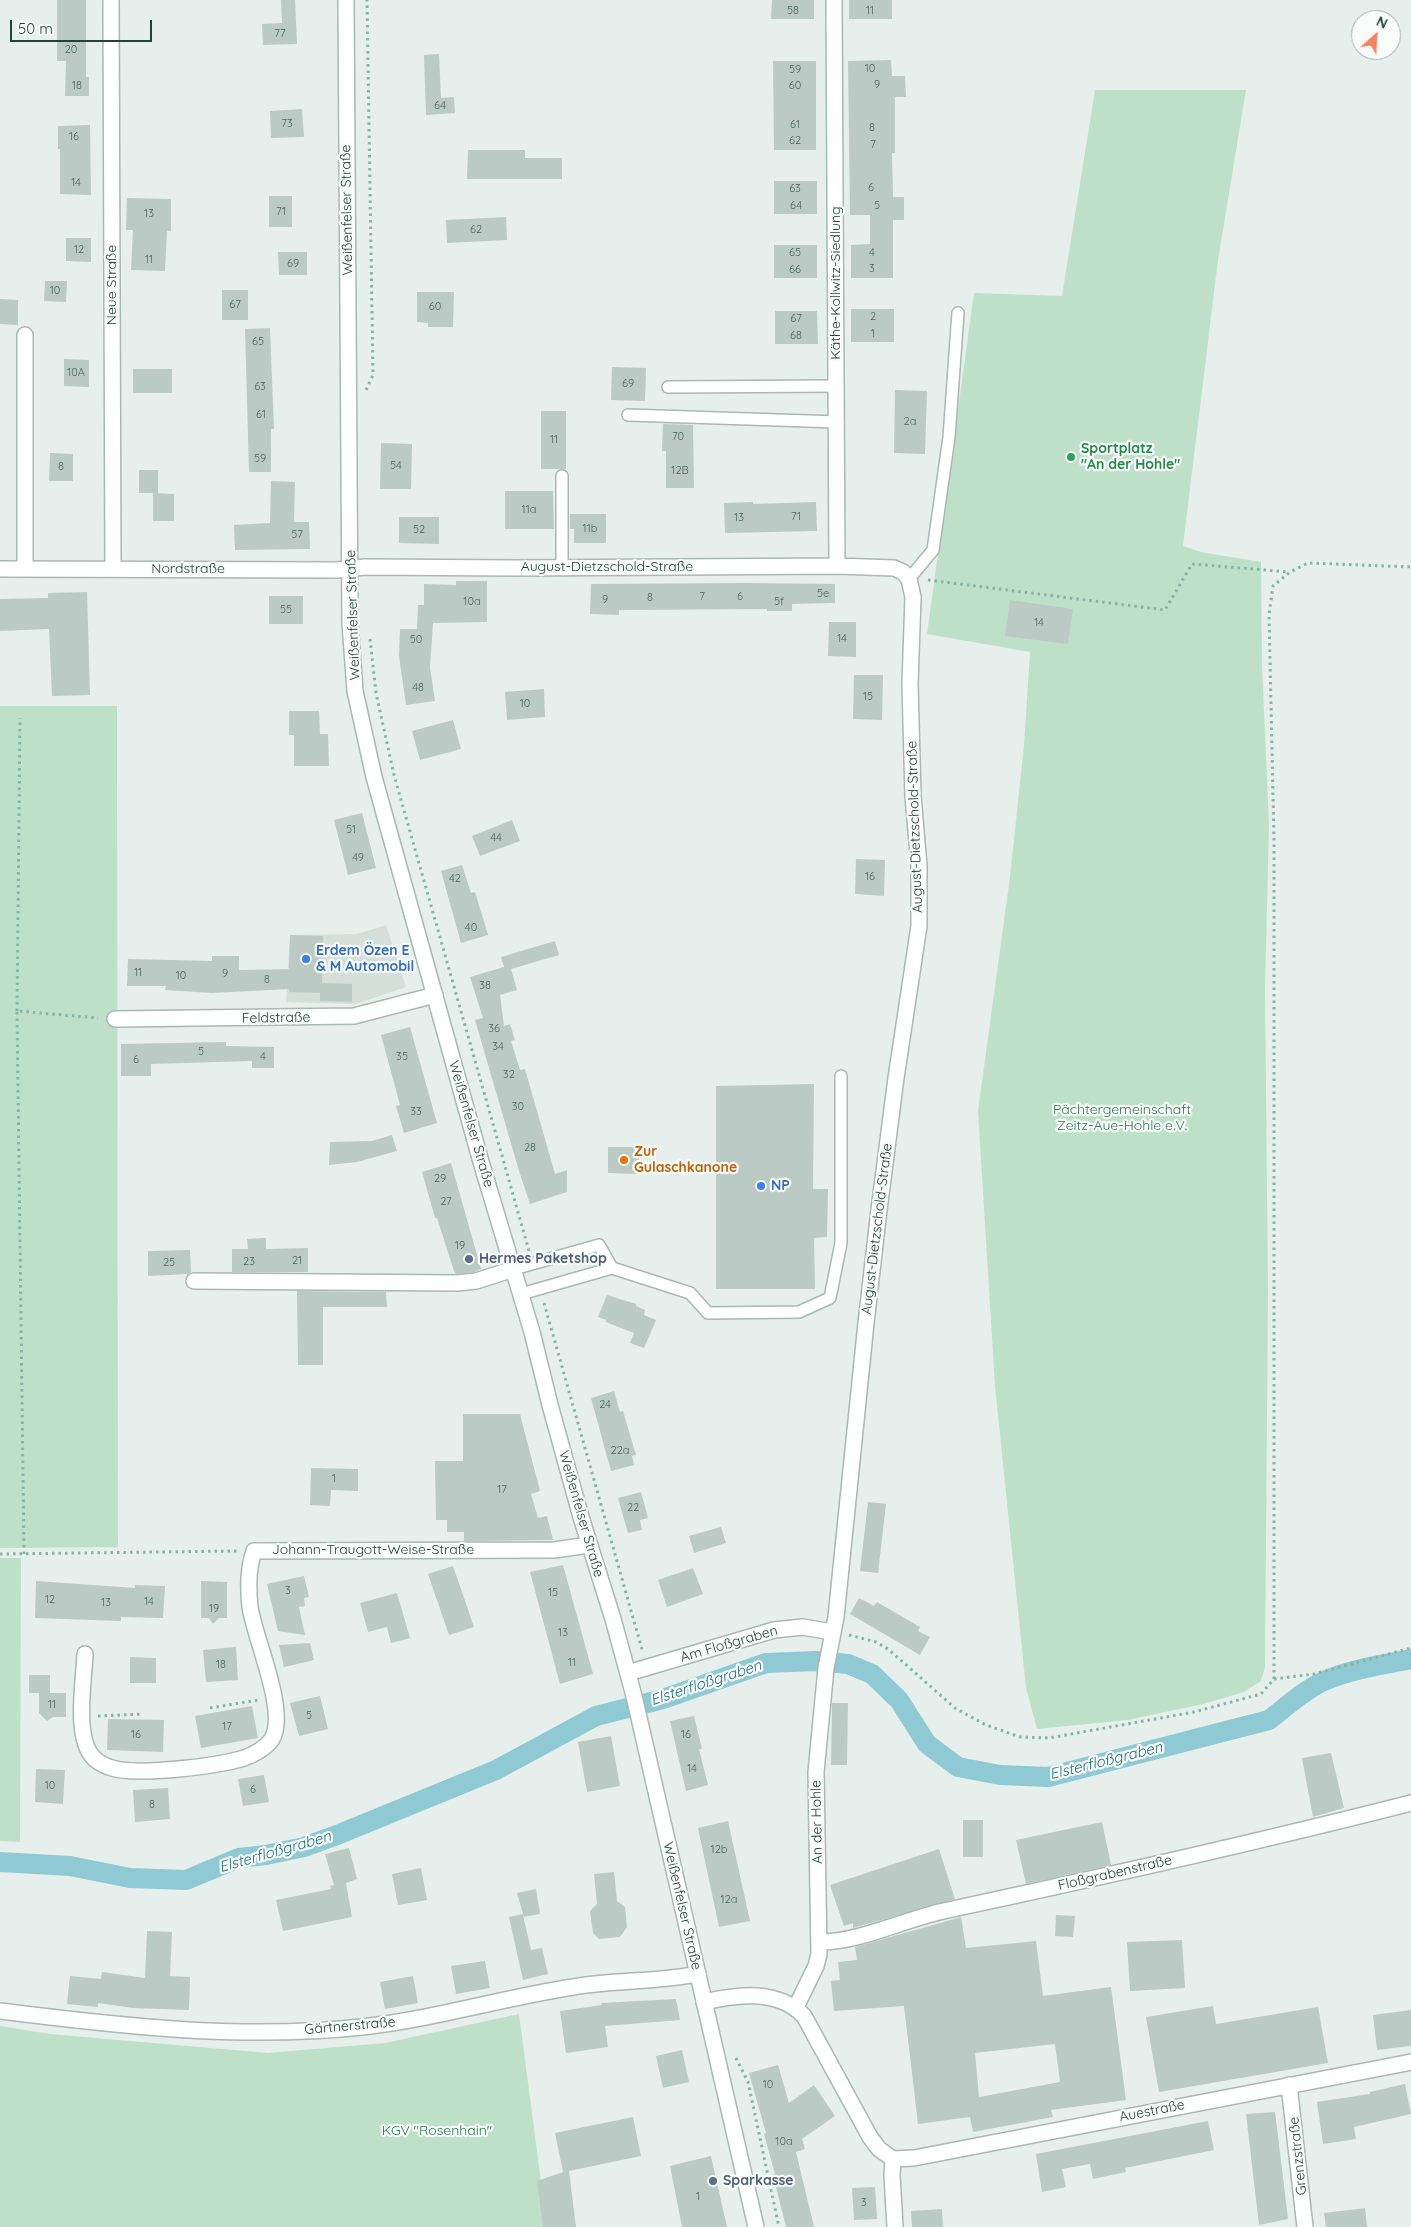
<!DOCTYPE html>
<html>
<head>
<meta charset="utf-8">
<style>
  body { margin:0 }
  #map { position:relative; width:1411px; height:2227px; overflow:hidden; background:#e6efeb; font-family:Quicksand,sans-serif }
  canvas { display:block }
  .north { position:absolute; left:1351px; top:10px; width:50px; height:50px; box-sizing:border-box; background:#f7fbf9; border:1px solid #a3b1ad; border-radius:50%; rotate:26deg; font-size:14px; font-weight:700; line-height:20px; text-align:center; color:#24423a }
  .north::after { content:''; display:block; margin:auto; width:18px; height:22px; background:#f4845f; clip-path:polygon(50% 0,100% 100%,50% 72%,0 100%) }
  .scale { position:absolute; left:10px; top:20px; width:142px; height:22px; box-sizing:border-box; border:2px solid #24423a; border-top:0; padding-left:6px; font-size:15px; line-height:18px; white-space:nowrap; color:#24423a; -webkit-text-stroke:4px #f7fbf9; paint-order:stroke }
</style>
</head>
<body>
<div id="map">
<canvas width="1411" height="2227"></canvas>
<div class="north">N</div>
<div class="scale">50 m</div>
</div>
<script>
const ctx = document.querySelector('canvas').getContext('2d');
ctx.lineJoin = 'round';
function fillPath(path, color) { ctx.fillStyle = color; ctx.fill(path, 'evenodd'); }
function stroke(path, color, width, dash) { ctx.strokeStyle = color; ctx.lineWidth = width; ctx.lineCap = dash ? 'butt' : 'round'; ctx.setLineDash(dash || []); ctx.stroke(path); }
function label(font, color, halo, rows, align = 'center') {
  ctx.font = font + ' Quicksand,sans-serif'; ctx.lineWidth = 4.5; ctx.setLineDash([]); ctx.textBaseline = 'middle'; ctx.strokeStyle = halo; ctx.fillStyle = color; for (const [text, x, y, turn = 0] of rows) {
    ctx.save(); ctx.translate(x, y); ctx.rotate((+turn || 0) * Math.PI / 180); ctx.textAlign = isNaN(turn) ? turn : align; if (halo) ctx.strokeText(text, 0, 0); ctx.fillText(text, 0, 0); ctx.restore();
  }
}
fillPath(new Path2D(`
  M386,925L406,987L356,1004L286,1002L290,935L357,934Z`), '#d4dfda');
fillPath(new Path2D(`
  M1095,90H1246L1218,260L1183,546L1201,552L1261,562L1262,664L1269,825L1265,988L1268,1291L1265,1667L1261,1681L1244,1692L1203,1704L1128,1720L1037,1729L1026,1688L995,1386L978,1111L1010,877L1024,745L1030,652L927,634L974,293L1062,296Z
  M0,706H117L118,1547L0,1548Z
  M0,1558H21L20,1842L0,1841Z
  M519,2014L547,2227H0V2026L50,2034L268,2053L385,2043Z`), '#bfe0c8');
stroke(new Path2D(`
  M0,1862L70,1866L130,1878L186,1880L239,1858L266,1855L304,1847L337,1835L496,1770L596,1716L663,1699L766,1663L816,1661L848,1664L872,1674L899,1700L927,1744L958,1767L1000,1775L1048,1777L1269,1720C1286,1707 1304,1690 1324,1681C1351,1669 1382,1665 1411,1659`), '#8ec9d4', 20);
fillPath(new Path2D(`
  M57,0H86V77H89V96H65L66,61H57Z
  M281,0H295L297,44L263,45L262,24L282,23Z
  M772,0H814V19H771Z
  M849,0H892V19H849Z
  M439,54L441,98L454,97L455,113L426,115L424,55Z
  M891,60L892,76H905L906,97H895V153H892L893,197H904V220H893V278H851V245L870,244V215H850L848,61Z
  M773,61H816V150H774Z
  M302,109L304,137L271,138L270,111Z
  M90,125L91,195L60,194V149H58V126Z
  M468,150H525V158H562V179H467Z
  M774,181H817V214H774Z
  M269,196H292V227H269Z
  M127,198L171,199V231H167L165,271L131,270L133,230H126Z
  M506,217L507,240L447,243L446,220Z
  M66,238H91V262L66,261Z
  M774,245H817V278H774Z
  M278,252H307V275H279Z
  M45,281H67L66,302L44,301Z
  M222,290H248V320H222Z
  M417,292H454L453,327H428V323L417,322Z
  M0,299L18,300V325L0,324Z
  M851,309H894V342H851Z
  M775,311H817L818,344H775Z
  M270,328L274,429H271V472H249L245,329Z
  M64,359L89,360V387L64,386Z
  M612,367L646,368L645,401L611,400Z
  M133,369H172V393H133Z
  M895,390L927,391L925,454L894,453Z
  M541,411H566V469H541Z
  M663,424L693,425L694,488H666V451H662Z
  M381,443L412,444L411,489H380Z
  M50,453L73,454V481H49Z
  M139,470H158V493H139Z
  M271,481L295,482L294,522H309L310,549L235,550L234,525L270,523Z
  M505,491H553L554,529H505Z
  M153,493L174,494V521H153Z
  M753,502V504L816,502L817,531L725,533L724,503Z
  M570,514H606V543H574V529H570Z
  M399,517H439V544L399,543Z
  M456,581H487V622L433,623L430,667L435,701L406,705L399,656L400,629H417L418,605H424V584L456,585Z
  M745,583L835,584V603L792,604V611H767V609L619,610V615L590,614L591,584Z
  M87,592L90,695L52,696L49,629L0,631V599L48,598V593Z
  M269,596H303V624H269Z
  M1010,600L1073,609L1068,644L1005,636Z
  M829,622H856V657L828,656Z
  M854,675H883L882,720L853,719Z
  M544,689L545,717L507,720L505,692Z
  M289,711H319L320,734H328L329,766H294V735H289Z
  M453,720L461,749L420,760L412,731Z
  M362,813L376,868L348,875L334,820Z
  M512,820L520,841L480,856L472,836Z
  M856,859L885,860L884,896L855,894Z
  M462,865L471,893L475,892L488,935L461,943L441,871Z
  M290,935L323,936L322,983L352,984V1002L320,1001V993L289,992V989L212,993L165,990L166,986H127L128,959L212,961V956H239V970L289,969Z
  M555,941L559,955L511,969L517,990L500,995L504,1026L510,1024L515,1040L511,1041L520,1070L525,1069L555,1174L567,1170V1192L530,1204L519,1171L475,1020L483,1018L470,977L504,967L501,957Z
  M410,1027L437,1123L404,1133L396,1106L400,1105L381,1035Z
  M226,1042V1046L274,1047V1068H252V1061L151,1064V1076H121V1044Z
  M814,1084L813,1189H828L827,1237L814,1238L815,1289H716V1086Z
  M392,1135L397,1151L357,1162L329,1165L330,1142L372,1141Z
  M608,1147H639V1174L608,1173Z
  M451,1163L481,1269L474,1272L456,1274L454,1271L437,1218H435L422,1172Z
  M266,1238V1249L308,1248V1272H232V1249H248L247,1239Z
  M190,1250L191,1272L188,1274L148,1276V1251Z
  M297,1291L386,1292L387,1307H323V1365H298Z
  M607,1295L636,1304V1306L645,1310L644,1315L656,1320L644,1348L630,1343L634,1333L606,1322V1320L598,1317Z
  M614,1391L620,1412L623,1411L636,1455L632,1456L634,1465L611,1471L591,1398Z
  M463,1414H520L540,1491L531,1494L538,1518L547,1516L553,1540L464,1541V1532H447V1520H436L435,1461H463Z
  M311,1468L358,1469V1491L331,1490L330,1506L310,1505Z
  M641,1492L648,1518L640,1520L642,1530L628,1533L618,1498Z
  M868,1502L886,1504L878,1573L860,1571Z
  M721,1527L726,1543L694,1553L689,1536Z
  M563,1565L593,1674L560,1684L530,1572Z
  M453,1566L474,1627L449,1635L428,1574Z
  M693,1568L703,1594L667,1607L658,1580Z
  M304,1576L309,1597L304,1598L305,1606L299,1607L305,1635L278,1631L267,1584Z
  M36,1581L135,1588V1585L165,1586L163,1618L121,1617V1621L35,1618Z
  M201,1581L227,1582V1618H219L213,1624L209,1618H201Z
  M397,1593L410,1638L391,1643L387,1627L368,1632L360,1603Z
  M859,1598L874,1606L877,1602L920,1627L918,1631L930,1637L920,1655L850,1614Z
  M310,1643L314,1660L284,1667L279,1645Z
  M236,1647L238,1680L206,1682L203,1650Z
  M130,1657L156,1658V1683H130Z
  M29,1675H50V1693H66V1717H53L47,1721L39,1713V1693H42H29Z
  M320,1696L328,1729L299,1736L290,1703Z
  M832,1703H848L847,1765H831Z
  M252,1706L258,1738L201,1748L195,1716Z
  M694,1716L702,1749H699L708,1785L686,1791L670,1721Z
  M108,1719L164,1720L163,1752L107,1750Z
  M611,1736L620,1786L587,1792L578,1742Z
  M1331,1753L1344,1808L1313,1817L1302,1758Z
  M36,1769L65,1770L63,1804L35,1802Z
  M264,1775L269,1802L243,1806L238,1779Z
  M168,1788L170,1819L135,1822L133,1790Z
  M963,1820H983V1857H963Z
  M728,1821L750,1921L719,1927L698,1828Z
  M1102,1822L1111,1865L1026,1884L1016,1840Z
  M349,1848L357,1879L346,1883L352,1917L283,1931L276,1900L331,1889L330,1886L334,1885L325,1854Z
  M939,1849L955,1899L853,1928V1923L844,1926L830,1885Z
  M421,1868L427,1900L398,1905L392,1874Z
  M614,1872L617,1901L625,1907L627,1927L620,1937L599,1939L593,1933L590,1911L597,1904L594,1874Z
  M536,1889L540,1914L523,1917V1915L531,1950L542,1948L548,1974L523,1980L509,1917L523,1914L517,1893Z
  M1056,1915L1075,1916L1073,1937L1055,1936Z
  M961,1917L966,1948L1036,1941L1043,1996L1111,1987L1126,2100L1051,2110L1053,2117L973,2132L970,2117L918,2124L904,2006L834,2011L831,1981L840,1980L838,1962L857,1960L855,1947ZM1055,2044L1060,2082L979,2097L975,2053Z
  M147,1931L172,1932L170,1976L190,1977L189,2010L133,2008L98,2003V2007L67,2004L70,1976L101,1979L102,1972L145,1978Z
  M1182,1940L1185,1988L1130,1991L1127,1942Z
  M485,1961L490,1988L456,1994L451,1966Z
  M413,1976L418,2003L385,2009L380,1982Z
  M676,1999L680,2020L605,2026L608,2047L566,2053L560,2011L602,2005L601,2003Z
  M1213,2006L1216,2024L1318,2007L1328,2063L1159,2092L1146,2017Z
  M1411,2010V2046L1377,2050L1373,2015Z
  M682,2050L689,2082L663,2088L656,2056Z
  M778,2065L789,2103L814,2085L835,2116L802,2139L805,2149L796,2152L814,2227H786L773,2175L775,2174L764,2134L766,2133L749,2073Z
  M1405,2084L1411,2114L1354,2127L1356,2139L1323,2144L1317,2102L1370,2094V2092Z
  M1275,2112L1288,2219L1259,2225L1246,2114Z
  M633,2117L641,2156L569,2171L576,2227H543L537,2181L563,2172L555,2133Z
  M1208,2121L1214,2150L1125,2168L1126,2172L1093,2179L1090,2164L1062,2169L1066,2187L1042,2192L1036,2154Z
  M711,2156L727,2227H682L670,2166Z
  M875,2187L877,2219L854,2220L852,2188Z
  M1365,2208L1367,2227H1326L1324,2213Z
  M942,2209L943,2227H912L911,2211Z`), '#bbcac4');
const service = new Path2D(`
  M668,387L837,386
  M628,415L838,422
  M562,568V476
  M909,579L933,550L949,437L958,313
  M514,1269L599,1245L612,1268
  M521,1294L612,1268L690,1293L708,1313L799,1312L830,1298L841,1243V1076`);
const minor = new Path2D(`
  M111,0L113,569
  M834,0L837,566
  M0,569L337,570L365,567L516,568L837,566L894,568L903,572L909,579L913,597L910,684L913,796L919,866V926L896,1078L879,1210L866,1323L836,1617L826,1668L816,1772L819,1954L816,1966L796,2007
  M25,569V335
  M115,1019L354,1016L435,995
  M194,1281L457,1283L476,1281L514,1269
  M85,1654C84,1680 74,1737 93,1757C96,1761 105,1766 109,1767C133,1777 218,1766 244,1758C253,1755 266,1748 272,1739C288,1711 255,1640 250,1607C248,1589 248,1568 254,1551L554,1550L589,1545
  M628,1673L774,1630L803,1627L832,1632
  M820,1942C861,1942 907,1918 948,1910C1102,1877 1258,1842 1411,1803
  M704,2002C737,1994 778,1989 804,2016L870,2137L879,2149L893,2159L892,2175L895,2227
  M0,2011C119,2026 242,2040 362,2027C434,2019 502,1998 573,1987C615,1980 657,1982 698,1974
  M1289,2085L1305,2227
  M893,2159L914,2158L1411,2062`);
const tertiary = new Path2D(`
  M346,0L350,623L355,691L374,777L481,1162L532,1332L550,1405L581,1517L613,1619L634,1696L756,2227`);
stroke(service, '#a8b8b2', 14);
stroke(minor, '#a8b8b2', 18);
stroke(tertiary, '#a8b8b2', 18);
stroke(new Path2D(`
  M366,390L373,375L367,0
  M928,580L1165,610L1192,564L1289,572
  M370,639L376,693L394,775L529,1251
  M17,1011L20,718
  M544,1303L643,1653
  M0,1554L237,1551
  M24,1554L17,1011L98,1018
  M849,1635L876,1642L888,1649L955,1708L986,1725L1020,1737L1049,1738L1194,1712L1261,1694L1274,1679V839L1269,615L1273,586L1290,572L1308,563L1411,567
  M1274,1679L1314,1674L1411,1648
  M210,1708L258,1700
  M98,1716L143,1714
  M736,2058L748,2082L779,2227`), '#86b3a5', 3, [2.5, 4]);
stroke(service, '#fff', 11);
stroke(minor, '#fff', 15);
stroke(tertiary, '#fff', 15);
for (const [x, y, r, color] of [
  [1071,457,5,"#2e9e5b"],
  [306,959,5,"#3f7fe0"],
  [624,1160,5,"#e8710a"],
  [761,1186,5,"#3f7fe0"],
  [469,1259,5,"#5c6f8a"],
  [713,2181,5,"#5c6f8a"]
]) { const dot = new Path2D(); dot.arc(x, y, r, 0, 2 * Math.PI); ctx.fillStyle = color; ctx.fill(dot); stroke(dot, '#f7fbf9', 2); }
label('11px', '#4a645c', null, [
  ["58",793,11],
  ["11",870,11],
  ["77",280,34],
  ["20",71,50],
  ["10",870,69],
  ["59",795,70],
  ["9",877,85],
  ["18",77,86],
  ["60",795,86],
  ["64",440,106],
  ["73",287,124],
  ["61",795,125],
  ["8",872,128],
  ["16",74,137],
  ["62",795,141],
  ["7",873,145],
  ["14",76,183],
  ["6",871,188],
  ["63",795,189],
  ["64",796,206],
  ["5",877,206],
  ["71",281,212],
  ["13",149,214],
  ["62",476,230],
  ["12",79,250],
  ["65",795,253],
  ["4",872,253],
  ["11",149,260],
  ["69",293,264],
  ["3",872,269],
  ["66",795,270],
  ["10",55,291],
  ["67",235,305],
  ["60",435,307],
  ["2",873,317],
  ["67",796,319],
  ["1",873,334],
  ["68",796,336],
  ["65",258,342],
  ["10A",76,373],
  ["69",628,384],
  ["63",260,387],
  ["61",261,415],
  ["2a",910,422],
  ["70",678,437],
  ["11",554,440],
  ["59",260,459],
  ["54",396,466],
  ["8",61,467],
  ["12B",680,471],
  ["11a",529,510],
  ["71",796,517],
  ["13",739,518],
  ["11b",590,529],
  ["52",419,530],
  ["57",297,535],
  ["5e",823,594],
  ["7",702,597],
  ["6",740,597],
  ["8",650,598],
  ["9",605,600],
  ["10a",472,602],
  ["5f",779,602],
  ["55",286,610],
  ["14",1039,623],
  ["14",842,639],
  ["50",416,640],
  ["48",418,688],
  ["15",868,697],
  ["10",525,704],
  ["51",351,830],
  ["44",496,838],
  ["49",358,858],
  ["16",870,877],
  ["42",455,879],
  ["40",471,928],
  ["11",138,973],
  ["9",225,974],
  ["10",181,976],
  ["8",267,980],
  ["38",485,986],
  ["36",494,1029],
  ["34",498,1047],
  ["5",201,1052],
  ["4",263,1057],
  ["35",402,1057],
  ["6",136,1060],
  ["32",509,1075],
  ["30",518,1107],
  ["33",416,1112],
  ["28",530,1148],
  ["29",440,1179],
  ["27",446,1202],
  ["19",460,1246],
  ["21",297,1261],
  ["23",249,1262],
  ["25",169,1263],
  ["24",605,1405],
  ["22a",620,1451],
  ["1",334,1479],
  ["17",502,1490],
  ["22",633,1508],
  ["3",288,1591],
  ["15",553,1593],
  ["12",50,1600],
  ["14",149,1602],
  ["13",106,1603],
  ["19",214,1609],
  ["13",563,1633],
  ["11",572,1663],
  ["18",221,1665],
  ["11",52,1705],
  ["5",309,1716],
  ["17",227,1727],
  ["16",136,1735],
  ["16",686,1735],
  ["14",692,1769],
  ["10",50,1786],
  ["6",253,1790],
  ["8",152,1805],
  ["12b",719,1850],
  ["12a",729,1900],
  ["10",768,2085],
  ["10a",784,2142],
  ["1",698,2197],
  ["3",864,2203]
]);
label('14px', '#24423a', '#f7fbf9', [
  ["Weißenfelser Straße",347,210,-91],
  ["Käthe-Kollwitz-Siedlung",836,283,-90],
  ["Neue Straße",112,285,-90],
  ["August-Dietzschold-Straße",607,567],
  ["Nordstraße",188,569],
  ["Weißenfelser Straße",353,615,-92],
  ["August-Dietzschold-Straße",915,827,-92],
  ["Feldstraße",276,1018,-1],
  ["Weißenfelser Straße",471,1124,74],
  ["August-Dietzschold-Straße",877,1229,-83],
  ["Weißenfelser Straße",581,1514,74],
  ["Johann-Traugott-Weise-Straße",373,1550],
  ["Am Floßgraben",729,1644,-16],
  ["An der Hohle",817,1822,-91],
  ["Floßgrabenstraße",1115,1873,-13],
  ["Weißenfelser Straße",682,1906,77],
  ["Gärtnerstraße",350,2026,-5],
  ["Auestraße",1152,2111,-11],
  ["Grenzstraße",1298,2156,-96]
]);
label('bold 14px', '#27864d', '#f7fbf9', [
  ["Sportplatz",1081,449],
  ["\"An der Hohle\"",1081,465]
], 'left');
label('bold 14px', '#366cbe', '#f7fbf9', [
  ["Erdem Özen E",316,951],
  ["& M Automobil",316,967],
  ["NP",771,1186]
], 'left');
label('14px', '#2d7a4b', '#f7fbf9', [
  ["Pächtergemeinschaft",1122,1110],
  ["Zeitz-Aue-Hohle e.V.",1122,1126],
  ["KGV \"Rosenhain\"",437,2131]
]);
label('bold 14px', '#c56008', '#f7fbf9', [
  ["Zur",634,1152],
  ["Gulaschkanone",634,1168]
], 'left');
label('bold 14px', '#4e5e75', '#f7fbf9', [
  ["Hermes Paketshop",479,1259],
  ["Sparkasse",723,2181]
], 'left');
label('italic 15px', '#1c6f80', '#f7fbf9', [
  ["Elsterfloßgraben",706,1683,-18],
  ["Elsterfloßgraben",1106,1761,-14],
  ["Elsterfloßgraben",275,1852,-16]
]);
</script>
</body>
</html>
